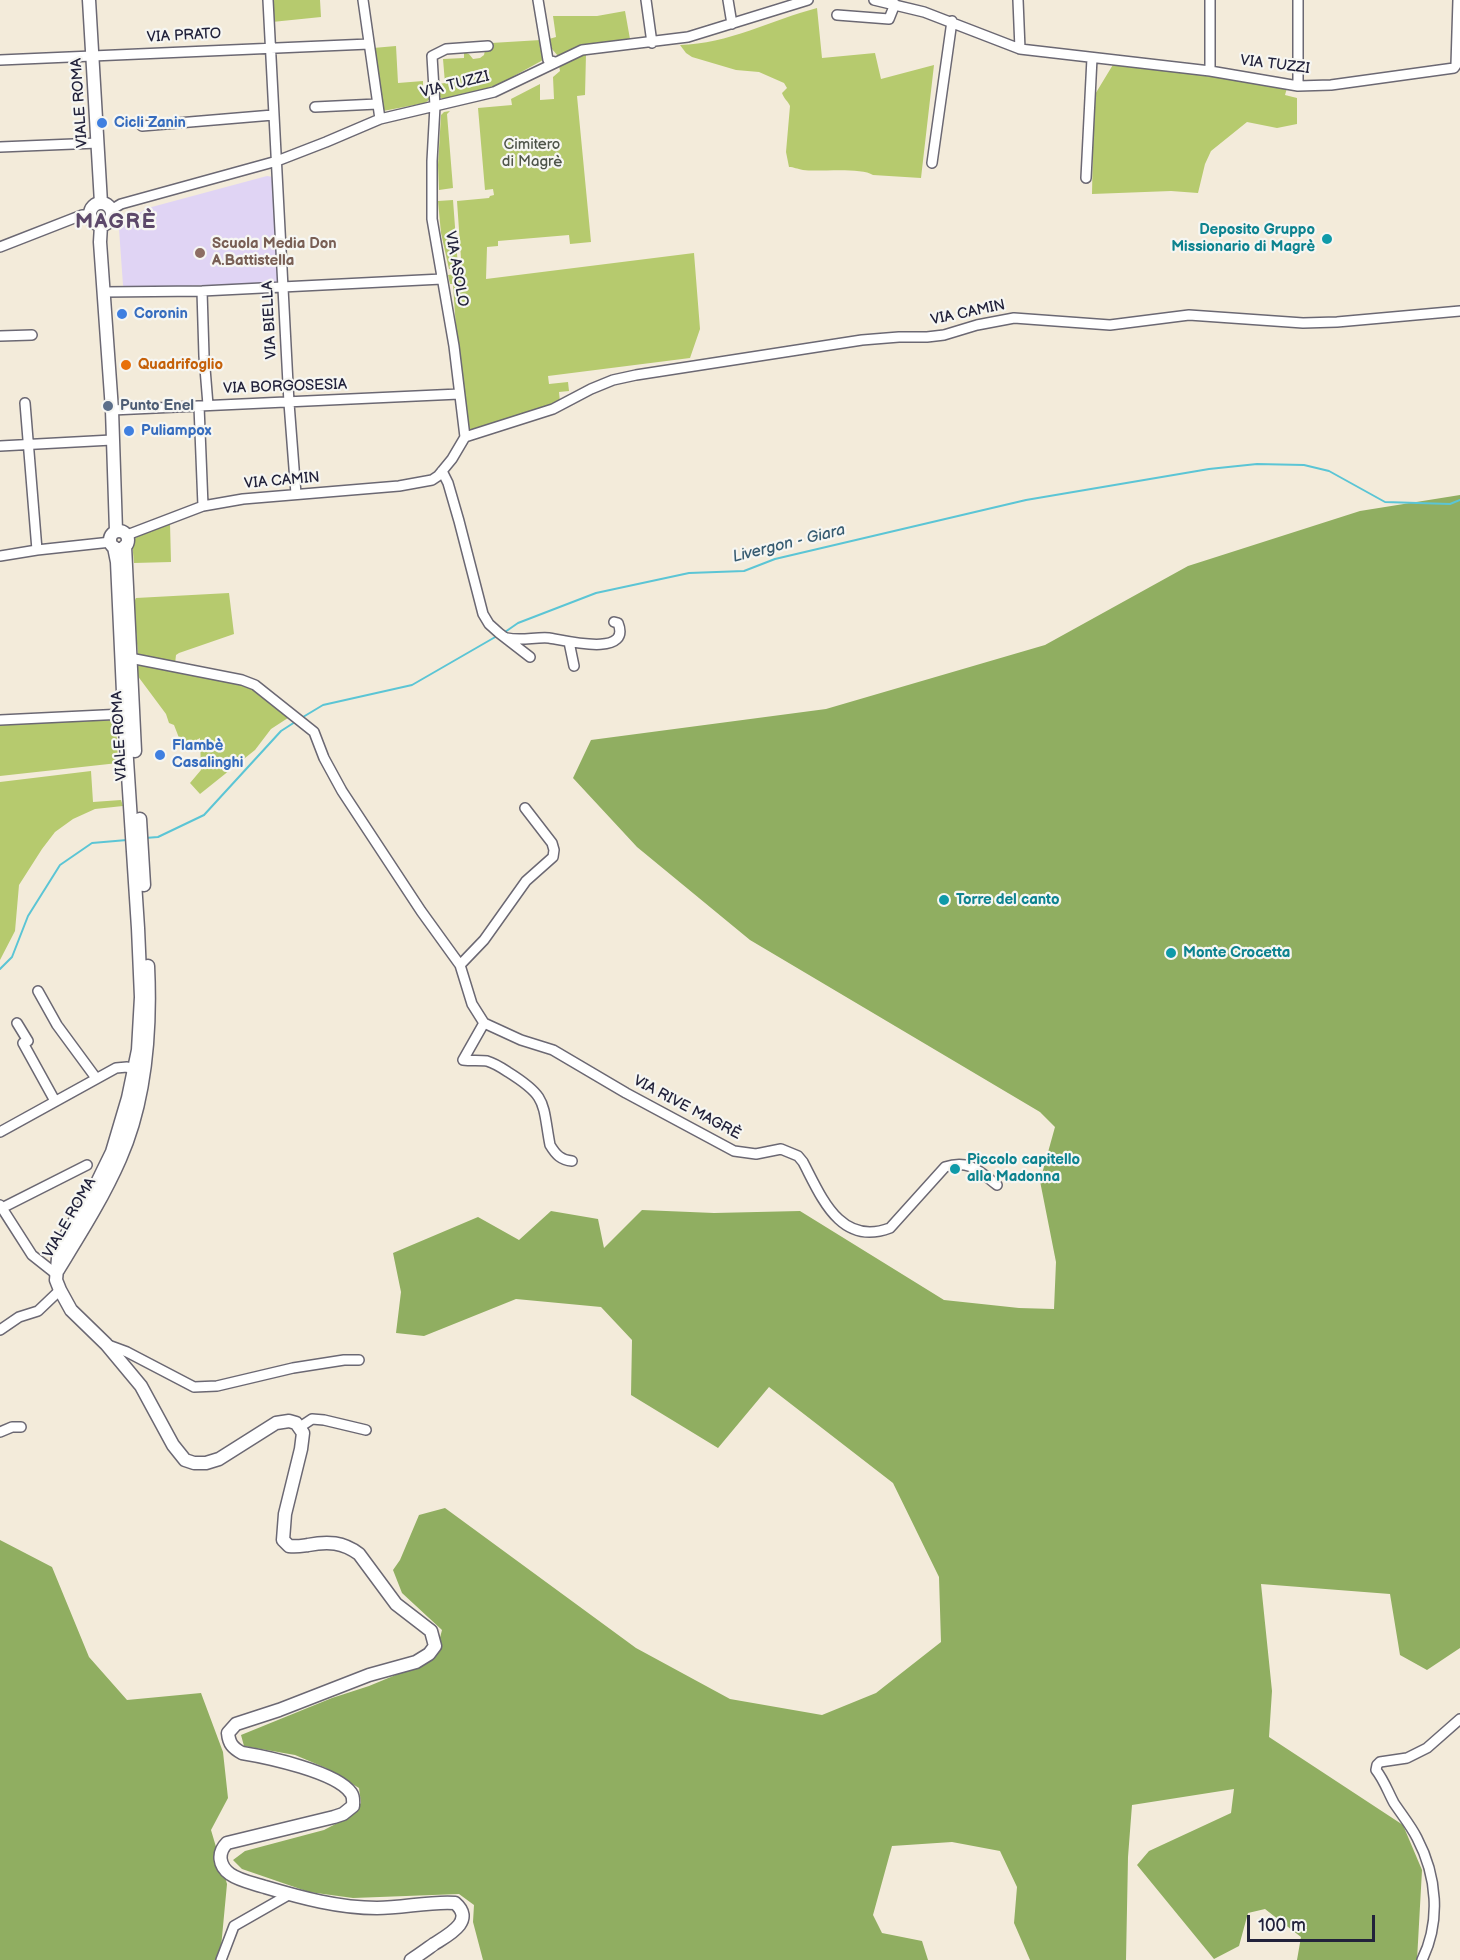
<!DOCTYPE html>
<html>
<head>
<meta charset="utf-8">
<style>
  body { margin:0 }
  #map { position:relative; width:1460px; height:1960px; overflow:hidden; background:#f3ebda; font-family:"Balsamiq Sans",sans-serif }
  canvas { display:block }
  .scale { position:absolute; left:1247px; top:1915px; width:128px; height:27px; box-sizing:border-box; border:3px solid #22223b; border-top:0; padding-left:8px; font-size:18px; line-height:21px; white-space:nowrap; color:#22223b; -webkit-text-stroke:4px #f6f6f2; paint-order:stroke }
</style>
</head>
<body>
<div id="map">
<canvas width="1460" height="1960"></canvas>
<div class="scale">100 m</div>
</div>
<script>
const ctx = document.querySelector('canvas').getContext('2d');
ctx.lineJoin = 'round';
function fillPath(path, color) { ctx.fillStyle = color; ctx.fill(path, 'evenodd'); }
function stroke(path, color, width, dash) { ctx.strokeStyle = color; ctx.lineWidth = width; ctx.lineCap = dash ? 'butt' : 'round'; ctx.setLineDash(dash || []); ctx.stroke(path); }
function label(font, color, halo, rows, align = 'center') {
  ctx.font = font + ' "Balsamiq Sans",sans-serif'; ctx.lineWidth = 4.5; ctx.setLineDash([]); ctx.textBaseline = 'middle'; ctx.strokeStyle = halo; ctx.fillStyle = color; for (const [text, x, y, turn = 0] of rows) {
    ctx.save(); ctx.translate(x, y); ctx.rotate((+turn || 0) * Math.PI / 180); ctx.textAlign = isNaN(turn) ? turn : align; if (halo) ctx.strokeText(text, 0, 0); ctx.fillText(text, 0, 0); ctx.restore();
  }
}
fillPath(new Path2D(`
  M267,176L273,177L279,280L274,283L124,288L123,285L119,229L123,221L132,214L139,213L148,208Z`), '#e0d4f4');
fillPath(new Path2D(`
  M269,0H320L321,17L272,22Z
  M817,8L822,58L875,53L881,79L934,65L921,178L873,175C861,167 819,172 803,170C797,169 794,167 789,167L786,152L790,106C788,101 784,99 782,93L787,88L784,83L759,72L736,70L692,57L686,53L680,45C728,44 771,20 817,8Z
  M625,11L630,39L594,43L558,56L552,49L549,39L556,37L553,16H597Z
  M541,40L543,60L514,76L515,78L480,91L444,99L439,97L438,84L445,83L443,59L464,58V52L469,54L473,59L480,58L484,55L485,50L491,49V43Z
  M396,46L398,83L423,81V88H430V99L425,103L383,111L379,101L382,97L380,83H377L373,48Z
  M586,54L585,95L577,96L591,242L570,244L569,235L498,241V246L487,247L486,279L694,253L700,329L690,358L548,376L549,384L568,382L569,391L559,392L560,402L557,404L470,433L457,344L453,284H450L448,275L462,273L457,201L489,198L490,196L494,195L493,189L485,190L478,108L512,105L511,99L540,84V100L554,99L553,77L560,71L559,65Z
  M1114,63L1206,73L1287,88L1285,95L1297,98V124L1277,128L1247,122L1211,151L1205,164L1198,193L1171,191L1092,194L1094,96Z
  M450,111L447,114L453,188L439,190L438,165L441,115L444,112Z
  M453,200L458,267L449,269L441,233L438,201Z
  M170,523L171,562L134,563L132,542C141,530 156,528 170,523Z
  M229,593L234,634L179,653L176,655L175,664L141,657L138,654L134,610V602L136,598Z
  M140,664L250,686L291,716L271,729L255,750L200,794L190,783L201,770L200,738L183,748L174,725L169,723L166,714L137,675L136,667Z
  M113,720L116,724L118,763L0,776V725Z
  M91,771L93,802L121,800L123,806L95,809L73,819L55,832L42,849L19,885L15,931L0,960V782Z`), '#b6ca6e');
fillPath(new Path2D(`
  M1460,495V1648L1427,1670L1400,1655L1390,1594L1261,1584L1272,1691L1269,1737L1403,1825L1422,1870L1417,1960H1297L1301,1937L1265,1909L1248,1913L1239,1946L1214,1959L1137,1865L1149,1851L1231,1813L1234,1789L1132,1805L1128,1857L1126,1960H1030L1014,1923L1017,1887L1000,1851L952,1842L892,1846L873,1915L882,1933L922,1941L928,1960H483L473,1922L474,1905L459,1894L353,1898L309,1892L242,1869L233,1860L245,1851L324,1830L349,1817L361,1803L359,1788L326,1768L295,1755L244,1746L241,1735L332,1698L369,1686L415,1667L436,1653L442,1630L402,1593L393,1570L400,1560L419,1515L445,1508L636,1648L730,1699L822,1715L876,1693L941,1642L939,1577L893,1483L769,1387L718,1448L631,1395L632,1340L601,1307L516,1299L424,1336L396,1333L401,1292L393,1253L478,1217L519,1240L551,1211L598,1219L604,1248L642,1210L714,1213L800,1211L944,1300L1019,1308L1054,1309L1056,1262L1040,1181L1055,1127L1040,1112L750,940L637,847L573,778L591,740L826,709L1045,645L1188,566L1360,511Z
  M0,1540L52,1567L89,1657L127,1700L201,1693L223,1752L228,1798L211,1830L227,1884L220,1958L215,1960H0Z`), '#90ae61');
stroke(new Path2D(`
  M505,632L518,623L596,593L689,573L744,571L775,559L1026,500L1209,469L1257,464L1304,465L1329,471L1385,502L1450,504L1460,500
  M303,717L323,705L412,685L497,636
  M145,838L158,837L204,815L281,731L295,722
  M0,969L12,957L28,916L60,865L92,843L127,840`), '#5bc5d5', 2);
const minor = new Path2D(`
  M268,0L289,403L296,494
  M363,0L380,119
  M538,0L548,60L555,62
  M646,0L652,43
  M728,0L732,24
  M874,0L924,12L1020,49L1210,71L1298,86L1331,85L1454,68L1456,65L1458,0
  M1018,0L1020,49
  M1298,0V86
  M837,15L889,19L895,4
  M0,60L369,44
  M1210,71V0
  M315,107L377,104
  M142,126L273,115
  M0,147L98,143
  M932,163L952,21
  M1086,178L1092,58
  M111,210L121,204L277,161L326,142L380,119L494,92L582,50L688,37L808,0
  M0,247L82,215H90
  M202,291L204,356L208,405
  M104,292L202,291L442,279
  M0,336L32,335
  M25,403L37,550
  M199,406L203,506
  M112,410L459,394
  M465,437L454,346L432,219V161L435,106L432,56L446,49L488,46
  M0,446L112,440
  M442,471L448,483L459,521L483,614L489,624L499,633L530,657
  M127,535L203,506L243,499L399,486L432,480L438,476L452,459L465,437L553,409L591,389L613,380L636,375L862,340L899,337H927L944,335L977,325L1014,318L1110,325L1189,315L1303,323L1337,322L1460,311
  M0,556L37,550L111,542
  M507,638C521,641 535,637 549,638C563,640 632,658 618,623L614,622
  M569,642L574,666
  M130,658L242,680L255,685L314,732L324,758L342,791L421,911L460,965L472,1004L484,1023L521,1040L553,1050L626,1093L734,1151L756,1154L781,1149L798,1156L803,1162C821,1196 840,1247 890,1228L945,1167C969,1159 979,1171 997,1185
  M0,720L124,714
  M460,965L484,940L526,881L553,857L554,850L552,843L525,808
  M38,991L57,1025L96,1078
  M17,1023L28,1041L23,1043L55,1101
  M484,1023L463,1060C471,1061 480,1060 487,1061C494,1063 502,1068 508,1072C548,1097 542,1102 550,1145C556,1155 561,1160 572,1161
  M0,1132L116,1068L127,1067L134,1070
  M0,1205L32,1255L56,1274
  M2,1208L87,1165
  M0,1330L19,1317L38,1311L60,1290
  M108,1345L127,1352L194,1387L217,1386L293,1368L344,1360H359
  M300,1427L312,1419L324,1420L366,1430
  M0,1432L12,1427H21
  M221,1960L234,1926L290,1894
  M1422,1960C1441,1921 1437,1876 1417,1838C1411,1826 1402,1815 1394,1803C1388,1792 1384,1780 1376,1770L1377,1765L1380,1762L1407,1758L1427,1748L1460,1719`);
const major = new Path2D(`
  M89,0L101,203
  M90 214a11 11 0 1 1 22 0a11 11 0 1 1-22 0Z
  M101,225L100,242L112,410L116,531
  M110 540a9 9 0 1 1 18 0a9 9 0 1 1-18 0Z
  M125,546L135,751
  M114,547L117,562L124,714L138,928L141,997L138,1050L128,1098L112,1152L92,1193L59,1247L56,1280L60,1290L71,1310L106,1344L141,1386L173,1445L185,1460L194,1463H206L219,1459L276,1423L289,1421L296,1423L303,1433L301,1449L285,1514L283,1540L289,1546C296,1547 301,1546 308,1545C328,1541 343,1542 359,1554L396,1604L431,1631L435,1646L429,1654L416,1662L369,1675L279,1710L236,1724L228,1733C229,1744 233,1748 242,1753C267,1757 337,1772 351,1793C354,1797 353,1802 353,1806L343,1814L334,1817L227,1843C217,1853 219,1866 230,1874C240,1881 253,1883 265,1887C302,1898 339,1908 377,1908C403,1908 431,1901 455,1903C476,1921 448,1935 434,1944C427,1949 419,1955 411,1960
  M140,819L144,885
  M58,1270C80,1234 103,1198 120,1159C146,1100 151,1029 148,966`);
stroke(minor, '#6b6873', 12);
stroke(major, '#6b6873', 15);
stroke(minor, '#fff', 9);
stroke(major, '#fff', 12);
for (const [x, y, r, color] of [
  [102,123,6,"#3f7fe0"],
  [1327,239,6,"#0f9aa8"],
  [200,253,6,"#8d6e63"],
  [122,314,6,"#3f7fe0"],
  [126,365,6,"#e8710a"],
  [108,406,6,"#5c6f8a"],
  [129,431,6,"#3f7fe0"],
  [160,755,6,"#3f7fe0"],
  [944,900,6,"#0f9aa8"],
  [1171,953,6,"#0f9aa8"],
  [955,1169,6,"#0f9aa8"]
]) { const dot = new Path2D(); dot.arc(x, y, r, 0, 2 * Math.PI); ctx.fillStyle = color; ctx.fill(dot); stroke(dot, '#f6f6f2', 2); }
label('15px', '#22223b', '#f6f6f2', [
  ["VIA PRATO",184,36,-3],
  ["VIA TUZZI",1275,65,7],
  ["VIA TUZZI",455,85,-14],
  ["VIALE ROMA",80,103,-94],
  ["VIA ASOLO",456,269,80],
  ["VIA CAMIN",968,313,-12],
  ["VIA BIELLA",270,320,-93],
  ["VIA BORGOSESIA",285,387,-2],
  ["VIA CAMIN",282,481,-5],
  ["VIALE ROMA",120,736,-93],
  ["VIA RIVE MAGRÈ",687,1108,28],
  ["VIALE ROMA",70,1218,-60]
]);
label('bold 15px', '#366cbe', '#f6f6f2', [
  ["Cicli Zanin",114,123],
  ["Coronin",134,314],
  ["Puliampox",141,431],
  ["Flambè",172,746],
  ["Casalinghi",172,763]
], 'left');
label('15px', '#4e544a', '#f6f6f2', [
  ["Cimitero",532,145],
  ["di Magrè",532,162]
]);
label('bold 15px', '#0d838f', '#f6f6f2', [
  ["Deposito Gruppo",1315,230,"right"],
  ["Missionario di Magrè",1315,247,"right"],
  ["Torre del canto",956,900],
  ["Monte Crocetta",1183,953],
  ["Piccolo capitello",967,1160],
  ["alla Madonna",967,1177]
], 'left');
label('bold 15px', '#785e54', '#f6f6f2', [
  ["Scuola Media Don",212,244],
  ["A.Battistella",212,261]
], 'left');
label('bold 15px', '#c56008', '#f6f6f2', [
  ["Quadrifoglio",138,365]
], 'left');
label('bold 15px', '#4e5e75', '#f6f6f2', [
  ["Punto Enel",120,406]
], 'left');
label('italic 16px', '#365b71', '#f6f6f2', [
  ["Livergon - Giara",789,544,-14]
]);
ctx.letterSpacing = '1.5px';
label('bold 21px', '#5c486a', '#f6f6f2', [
  ["MAGRÈ",116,223]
]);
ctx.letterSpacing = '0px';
</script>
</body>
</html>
